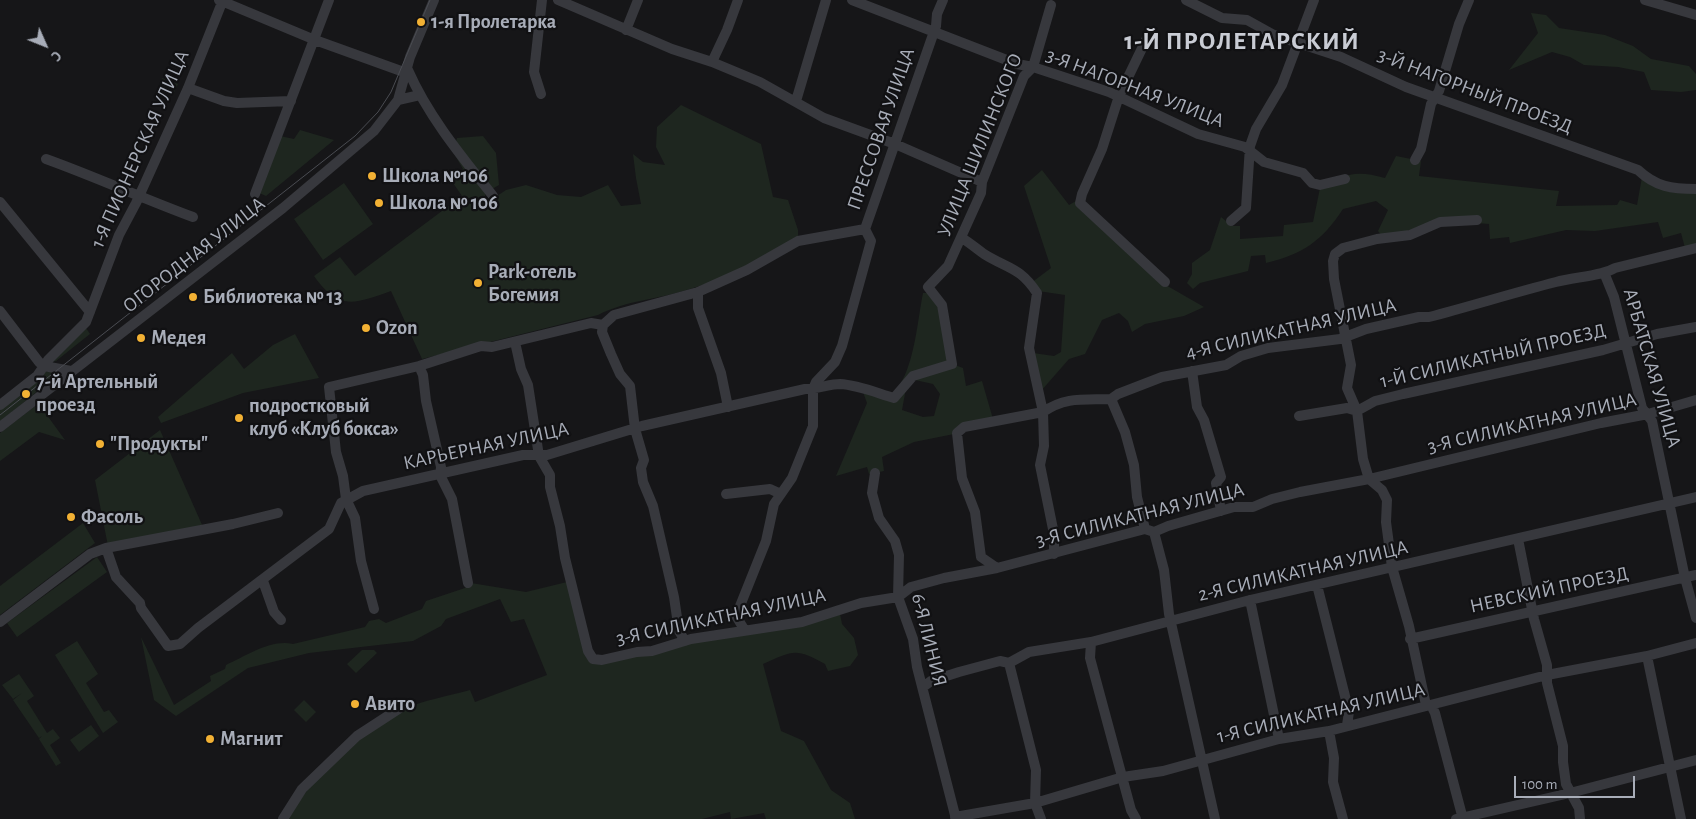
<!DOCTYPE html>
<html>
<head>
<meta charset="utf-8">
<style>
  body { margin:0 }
  #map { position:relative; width:1696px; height:819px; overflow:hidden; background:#161618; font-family:"Alegreya Sans",sans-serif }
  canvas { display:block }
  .north { position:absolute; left:20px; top:20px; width:50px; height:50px; -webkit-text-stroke:4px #111113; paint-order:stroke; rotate:134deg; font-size:14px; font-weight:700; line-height:20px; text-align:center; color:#a8adb8 }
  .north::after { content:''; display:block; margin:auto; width:18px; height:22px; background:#a8adb8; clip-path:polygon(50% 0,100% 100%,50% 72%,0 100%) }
  .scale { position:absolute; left:1514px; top:776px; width:121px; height:22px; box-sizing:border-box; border:2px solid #a8adb8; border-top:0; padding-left:6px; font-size:15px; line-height:18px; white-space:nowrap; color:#a8adb8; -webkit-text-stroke:4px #111113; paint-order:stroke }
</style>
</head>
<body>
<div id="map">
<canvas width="1696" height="819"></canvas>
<div class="north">С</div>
<div class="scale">100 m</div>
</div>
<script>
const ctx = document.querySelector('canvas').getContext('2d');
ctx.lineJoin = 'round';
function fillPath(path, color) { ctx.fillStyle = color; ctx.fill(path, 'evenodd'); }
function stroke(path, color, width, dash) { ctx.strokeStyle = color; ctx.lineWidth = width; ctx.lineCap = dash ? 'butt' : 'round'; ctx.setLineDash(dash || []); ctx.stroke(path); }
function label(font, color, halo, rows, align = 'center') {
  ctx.font = font + ' "Alegreya Sans",sans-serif'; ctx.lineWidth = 4.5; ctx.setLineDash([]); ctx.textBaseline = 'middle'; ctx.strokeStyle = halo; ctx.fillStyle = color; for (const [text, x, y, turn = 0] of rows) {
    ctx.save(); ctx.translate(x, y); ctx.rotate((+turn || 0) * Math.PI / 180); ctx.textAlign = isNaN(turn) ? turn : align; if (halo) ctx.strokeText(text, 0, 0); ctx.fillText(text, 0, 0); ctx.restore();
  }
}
fillPath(new Path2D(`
  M1531,13L1546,15L1559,28L1605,35L1633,46L1651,59L1689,66L1696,74V90L1681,92L1651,90L1644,72L1618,67L1584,65L1570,57L1552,52L1509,70L1538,33Z
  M162,78L178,84L173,95L158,89Z
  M681,105L761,144L773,197L788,200L798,230V239C763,258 728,278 690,289C660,299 627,300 598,315L422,359L391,291C354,304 339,311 314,276L340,257L355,276L462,196L451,180L463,169L453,152L457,138L483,136L496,153L499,185L485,193V204L506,190L526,185L557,195L581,197L608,185L621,206L641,204L636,178L633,154L643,162L665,165L656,147L657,127Z
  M300,130L334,140L266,196L257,192L280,136L294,139Z
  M1396,156L1421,161L1419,176L1559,191L1556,206L1617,205L1620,200L1637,205L1642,177C1657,192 1676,191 1696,192V246L1685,248L1681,233L1663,238L1658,222L1595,231L1566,230L1510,243L1509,237L1490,239L1489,224L1464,222L1381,235L1378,231L1388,210L1376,201L1343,209C1322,241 1303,254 1266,263L1265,255L1251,256L1248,271L1200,283L1193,289L1187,283L1192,274V263L1210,250L1221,217L1232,226H1240V239L1283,236L1284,225L1313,222L1320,188C1345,173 1357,170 1385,178Z
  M1042,170L1069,205L1076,201L1164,284L1204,307L1184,316L1145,324L1132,332L1128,321L1119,313L1102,320L1085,354L1069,359L1041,391L1033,353L1054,356L1061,352L1065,295L1038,291L1031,283L1051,268L1024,186Z
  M344,183L373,224L323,260L294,219Z
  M934,290L955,365L963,368L966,386L982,381L993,419L954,434L914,442L882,457L884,471L869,474L867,467L836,476L867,403L863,392L891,395C914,376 917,322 923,293H929ZM915,380L933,384L940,394L934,416L923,417L902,410L906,388Z
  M86,328L90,334L56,361L52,362Z
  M295,334L319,378L243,393L161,423L158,417L232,353L244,369L273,345Z
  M52,371L57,375L0,422V408L44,372Z
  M34,407H41L65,440L39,432L0,461V433Z
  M160,430L203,527L108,546L95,480Z
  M83,523L95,543L0,615V586Z
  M97,557L107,572L17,637L7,623Z
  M567,582L587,658L686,644L840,614L842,624L854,638L858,655L850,666L828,671L825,664C796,648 794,650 763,664L781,731L804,741L831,790L850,803L855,819H766L764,813L731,819L730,812L702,819H287C315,776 356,731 404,709C425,700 448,696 470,690L475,702L547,675L524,619L511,622L500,599L446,619L441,626L413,641L309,653L248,668L176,716L154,700L141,637L174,705L211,681L210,676L225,669L226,665C246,656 271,639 293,644L365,627L369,621L379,619L386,623L422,609L426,601L465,588L471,583L526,592Z
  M77,641L98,674L86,683L104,712L109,710L118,722L103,733L55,655Z
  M362,650H374L377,653L356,673L347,664Z
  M19,674L34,696L27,701L47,733L53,729L60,738L50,745L61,763L56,766L39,739L42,736L39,738L13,700L22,693L13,699L2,685Z
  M304,700L316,712L306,722L294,710Z
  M91,725L99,736L79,752L70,740Z`), '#1e261f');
stroke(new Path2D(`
  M219,0L315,40L401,71L408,70
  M558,0L672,49L712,62L760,82L824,118L895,144L982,182
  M852,0L1017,64L1033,67L1109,92L1198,134L1245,147L1264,162L1303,173L1312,183L1320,185L1345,179
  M1186,0L1222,18L1247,20L1274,35L1341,57L1406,87L1638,170C1656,187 1672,189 1696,189
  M1645,0L1696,15
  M626,30L638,0
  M1146,40L1119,96L1102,149L1082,194L1080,203L1165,282
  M712,62L727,30L738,0
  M408,70C428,116 462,157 493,196
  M188,88L224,101L237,103L291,101
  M541,94L534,72L542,0
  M398,100L420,95
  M796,101L826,0
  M46,159C96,177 144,199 193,217
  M1415,160L1421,149L1431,104L1439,91L1459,24L1469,0
  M255,194L329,0
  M0,202L90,312
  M1231,221L1246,208L1250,146L1256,129L1282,85L1314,0
  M962,238C970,243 977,249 984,254C1008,269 1020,267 1037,293L1029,348L1043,412L1044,446L1040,465L1054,534V554
  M1605,275L1614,297L1642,408L1652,421L1685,578L1696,618
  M698,292V308L721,373L728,407
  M0,311L39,362L44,366L71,371
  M603,325L602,332L611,354L620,374L630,386L635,429L644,460L641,468L643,482L653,506L674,597L679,631L685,641
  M515,342L521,369L528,385L539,456L550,475V487L560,526L565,558L588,651L593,659L602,660L637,652L652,651L691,639L802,622L861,603L898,597L911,587L944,578L997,568L1145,529L1154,532L1168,526L1234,507H1253L1272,499L1300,492L1369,479L1601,423L1648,414L1696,400
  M419,366L423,375L426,401L441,467L440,475L452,499L468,583
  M1192,371L1197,407L1204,420L1221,477L1216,483L1221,511
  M1111,399L1125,432L1134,465L1137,497L1145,529
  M0,405L37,376L48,360L86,322L119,235L136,203L188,88L223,0
  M1299,416L1347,408L1357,411L1375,401L1403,394L1603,350L1657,334L1696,327
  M0,427L283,208L374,131L398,100L410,57L434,0
  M875,473L872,493L879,518L895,541L899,555L898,597L913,639L917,667L956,819
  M726,494L770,489L781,494
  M1154,532L1164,570L1169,614L1215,819
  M1518,539L1534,619L1547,665V683L1563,746V762L1566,784L1579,808L1580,819
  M106,548L116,577L140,603L141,608L168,646L180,644L198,628L329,529L341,503L363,491L523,455H547L642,426L805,389C817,389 830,384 840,384C858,385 877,393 894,398L913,376L952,364L942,305L928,287L948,266L981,193L982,182L1024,76L1033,67L1051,5
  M997,568L981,557L975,512L962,478L957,433L964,427L1043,412C1066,396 1085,400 1111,399L1118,394L1162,377L1226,365L1241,356L1268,348L1340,339L1366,329L1419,317H1429C1471,306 1513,293 1556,282C1574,277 1602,276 1615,268L1696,248
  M263,581L274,612L281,620
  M1317,585L1349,712L1347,725
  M1250,600L1279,739
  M374,609L361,561L355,518L346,499L343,476L336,452L329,387L419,366L481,346L492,347L591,323L603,325L614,315L698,292L747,270L798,241L865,229
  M0,622L90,554L106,548L233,524L278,513
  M744,629L736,616L766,541L774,504L792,478L813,426V389L816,382L835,362L842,346L871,241L865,229L936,26L937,14L943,0
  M1410,639L1696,575
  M1091,642L1090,658L1131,810L1136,819
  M1647,656L1681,819
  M1009,663L1036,770L1035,803L1041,819
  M923,687L931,681L959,672L1000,661L1009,663L1029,652L1091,642L1250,600L1696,497
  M1426,705L1409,626L1392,567L1386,522L1387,500L1382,490L1369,479L1363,459L1357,411L1347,388L1351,365L1334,279L1333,261L1335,254L1343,248L1377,239L1410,235L1440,222L1477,220
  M1431,705L1435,713L1463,819
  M1329,731L1334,758L1333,782L1343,819
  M955,817L1035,803L1123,777L1163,771L1279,739L1329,731L1547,675L1647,656L1696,643
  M283,819L302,789L357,736L400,708
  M1456,819L1570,793L1696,760`), '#37383d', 10);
stroke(new Path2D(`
  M0,415L355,136L378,112L391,92L430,0`), '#4a4c52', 1);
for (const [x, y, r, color] of [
  [421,22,5,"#f2b134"],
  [372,176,5,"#f2b134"],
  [379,203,5,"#f2b134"],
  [478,283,5,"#f2b134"],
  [193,297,5,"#f2b134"],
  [366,328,5,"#f2b134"],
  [141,338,5,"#f2b134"],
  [26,394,5,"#f2b134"],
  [239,418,5,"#f2b134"],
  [100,444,5,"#f2b134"],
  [71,517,5,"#f2b134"],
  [355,704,5,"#f2b134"],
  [210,739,5,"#f2b134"]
]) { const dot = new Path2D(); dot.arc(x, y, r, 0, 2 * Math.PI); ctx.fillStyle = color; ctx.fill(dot); stroke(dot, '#111113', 2); }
label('bold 20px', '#a8adb8', '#111113', [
  ["1-я Пролетарка",431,22],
  ["Школа №106",382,176],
  ["Школа № 106",389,203],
  ["Park-отель",488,272],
  ["Богемия",488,295],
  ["Библиотека № 13",203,297],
  ["Ozon",376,328],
  ["Медея",151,338],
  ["7-й Артельный",36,382],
  ["проезд",36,405],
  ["подростковый",249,406],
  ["клуб «Клуб бокса»",249,429],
  ["\"Продукты\"",110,444],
  ["Фасоль",81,517],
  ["Авито",365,704],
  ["Магнит",220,739]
], 'left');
label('20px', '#a8adb8', '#111113', [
  ["3-Я НАГОРНАЯ УЛИЦА",1135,88,21],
  ["3-Й НАГОРНЫЙ ПРОЕЗД",1475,91,21],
  ["ПРЕССОВАЯ УЛИЦА",881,129,-71],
  ["УЛИЦА ШИЛИНСКОГО",980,145,-68],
  ["1-Я ПИОНЕРСКАЯ УЛИЦА",140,149,-66],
  ["ОГОРОДНАЯ УЛИЦА",194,255,-38],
  ["4-Я СИЛИКАТНАЯ УЛИЦА",1291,329,-13],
  ["1-Й СИЛИКАТНЫЙ ПРОЕЗД",1493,356,-13],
  ["АРБАТСКАЯ УЛИЦА",1652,368,74],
  ["3-Я СИЛИКАТНАЯ УЛИЦА",1532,423,-13],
  ["КАРЬЕРНАЯ УЛИЦА",486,446,-12],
  ["3-Я СИЛИКАТНАЯ УЛИЦА",1140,515,-14],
  ["2-Я СИЛИКАТНАЯ УЛИЦА",1303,571,-13],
  ["НЕВСКИЙ ПРОЕЗД",1549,590,-12],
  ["3-Я СИЛИКАТНАЯ УЛИЦА",721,617,-12],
  ["6-Я ЛИНИЯ",929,640,76],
  ["1-Я СИЛИКАТНАЯ УЛИЦА",1321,713,-13]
]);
ctx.letterSpacing = '1px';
label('bold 25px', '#c9ccd4', '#111113', [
  ["1-Й ПРОЛЕТАРСКИЙ",1242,41]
]);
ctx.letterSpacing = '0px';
</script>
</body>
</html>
